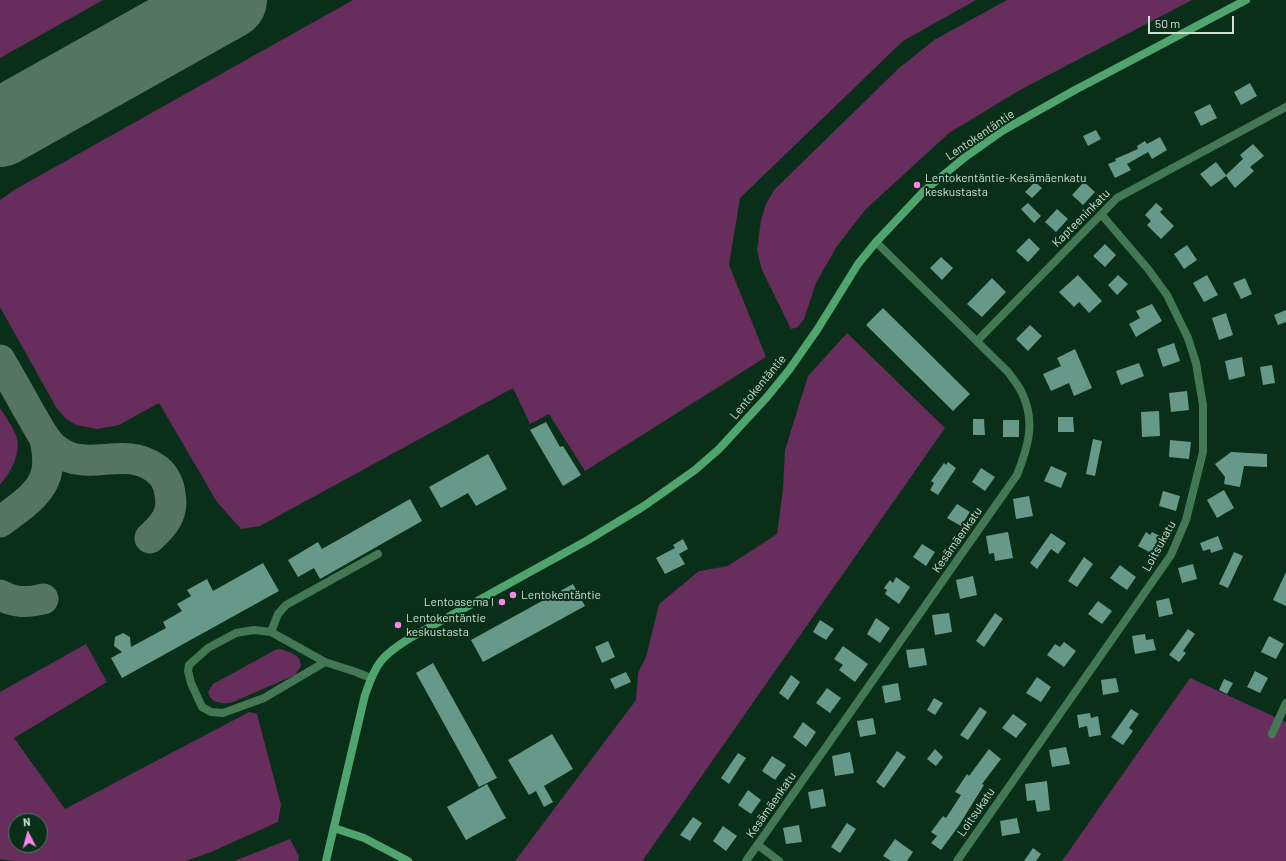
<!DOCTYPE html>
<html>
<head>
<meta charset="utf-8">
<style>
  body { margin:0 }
  #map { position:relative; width:1286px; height:861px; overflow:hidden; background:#092f18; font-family:Barlow,sans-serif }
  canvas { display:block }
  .north { position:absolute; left:8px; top:813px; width:40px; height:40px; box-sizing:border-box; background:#092f18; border:1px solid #577662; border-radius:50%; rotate:354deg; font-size:11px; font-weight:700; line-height:16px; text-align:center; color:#cbe0d1 }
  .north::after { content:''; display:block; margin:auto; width:14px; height:18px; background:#fa87e7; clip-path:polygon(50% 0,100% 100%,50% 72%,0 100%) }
  .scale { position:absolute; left:1148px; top:16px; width:86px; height:18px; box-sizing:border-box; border:2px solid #cbe0d1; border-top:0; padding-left:5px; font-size:12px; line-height:14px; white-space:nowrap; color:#cbe0d1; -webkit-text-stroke:3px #092f18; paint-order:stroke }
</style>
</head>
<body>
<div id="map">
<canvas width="1286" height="861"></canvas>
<div class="north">N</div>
<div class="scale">50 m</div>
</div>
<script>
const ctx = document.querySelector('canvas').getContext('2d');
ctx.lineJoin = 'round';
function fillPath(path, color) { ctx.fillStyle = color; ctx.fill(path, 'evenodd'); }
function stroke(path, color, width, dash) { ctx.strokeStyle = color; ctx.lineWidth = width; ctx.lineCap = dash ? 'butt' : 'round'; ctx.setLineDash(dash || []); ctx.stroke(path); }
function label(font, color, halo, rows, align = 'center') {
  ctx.font = font + ' Barlow,sans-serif'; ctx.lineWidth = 4; ctx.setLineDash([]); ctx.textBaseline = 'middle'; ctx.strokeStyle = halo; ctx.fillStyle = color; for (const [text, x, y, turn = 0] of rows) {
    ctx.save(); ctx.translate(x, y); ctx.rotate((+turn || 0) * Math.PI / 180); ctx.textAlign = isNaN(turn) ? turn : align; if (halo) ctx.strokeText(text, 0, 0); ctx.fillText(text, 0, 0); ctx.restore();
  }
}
fillPath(new Path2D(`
  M0,0H103L0,58Z
  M353,0H976L903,41L740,198L729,265L766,357L585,471L549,414L530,424L513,388L260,526L241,529L217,502L159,403L119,425L97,429L76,425L65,418L56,407L0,307V200L14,190Z
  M1007,0H1192L1020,90L949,133L866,209L837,246L816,283L804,319L798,327L791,329L762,270L757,250L761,220L766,204L774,190L898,69L934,40Z
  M847,333L945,428L643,860L644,861H515L636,700L638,673L646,657L659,604L699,571L728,566L777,534L783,489L785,450L808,376Z
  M0,408C5,416 12,426 16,435C22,453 11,472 0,485Z
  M86,644L107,682L14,738L65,809L249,712L257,714L281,805L278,822L211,852L186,861H14L0,859V692ZM16,821H40V845H16Z
  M280,649C289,652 301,654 301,666L295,675L233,702C223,705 210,703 208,692L213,684L275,650Z
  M1190,678L1286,722V861H1062Z
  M290,839L299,856L298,861H234Z`), '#662d5d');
stroke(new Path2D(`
  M0,360C10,377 20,395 30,413C38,426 44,441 56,450C87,474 123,445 155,468C164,474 169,484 170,494C174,514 164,525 150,538
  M0,522C18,508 43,494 47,470C49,460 47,449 45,439
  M0,595C16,603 26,603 43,599`), '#567561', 31);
stroke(new Path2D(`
  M0,128L228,0`), '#567561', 78);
fillPath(new Path2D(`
  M1250,83L1257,96L1241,105L1234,92Z
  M1210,104L1217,118L1201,126L1194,112Z
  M1096,130L1101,139L1088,146L1083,136Z
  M1160,137L1167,150L1152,159L1148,152L1127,164L1131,170L1115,178L1108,164L1116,161L1115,159L1138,149L1137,146L1145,141L1147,144Z
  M1253,144L1264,156L1250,167L1254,171L1235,188L1226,176L1211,187L1200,174L1216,162L1226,175L1243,159L1240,155Z
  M1035,182L1042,188L1032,198L1025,192Z
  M1084,182L1095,192L1083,205L1072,195Z
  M1028,203L1041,216L1034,223L1021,209Z
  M1156,203L1163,209L1160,212L1174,226L1161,239L1147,225L1151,221L1145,215Z
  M1057,209L1068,219L1056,232L1045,222Z
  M1029,238L1040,249L1028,262L1016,251Z
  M1105,244L1116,255L1105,267L1093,256Z
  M1187,245L1197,260L1184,269L1174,254Z
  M941,257L953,268L942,280L930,268Z
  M1078,275L1102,301L1089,313L1079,302L1074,307L1059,292Z
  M1118,275L1128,284L1117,295L1108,285Z
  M1207,275L1218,295L1204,302L1193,283Z
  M992,278L1006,292L982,317L967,304Z
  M1245,278L1252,294L1241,299L1233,283Z
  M1152,304L1162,321L1136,337L1129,324L1140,318L1136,311Z
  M883,308L970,394L953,411L866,325Z
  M1286,310V322L1278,325L1274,315Z
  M1226,313L1233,335L1219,340L1212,318Z
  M1030,325L1042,336L1028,351L1016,339Z
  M1174,343L1180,361L1163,367L1157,349Z
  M1075,349L1092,388L1074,396L1069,383L1051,391L1043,374L1061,366L1057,358Z
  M1242,357L1245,376L1229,380L1225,361Z
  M1139,363L1144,376L1121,385L1116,371Z
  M1272,365L1275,383L1263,385L1260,367Z
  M1187,391L1189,410L1171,412L1169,393Z
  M1159,411L1160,436L1142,437L1141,412Z
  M1058,417H1073L1074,432H1058Z
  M973,419H984L985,435H973Z
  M1003,420H1019V437H1003Z
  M546,422L560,447L563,446L581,475L563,486L530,430Z
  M1093,439L1102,441L1095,476L1086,474Z
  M1170,440L1191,442L1189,459L1169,457Z
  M1231,452L1267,454V467L1244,466L1240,487L1224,484L1225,477L1215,464Z
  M488,454L507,489L476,506L468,493L441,508L429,487Z
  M948,462L956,468L938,495L930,490L934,483L931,481L944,463L946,465Z
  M1051,466L1067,473L1061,488L1044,481Z
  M981,468L995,477L985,491L972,482Z
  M1224,490L1234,508L1217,518L1207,500Z
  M1163,491L1180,496L1176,511L1159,506Z
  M1029,496L1033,516L1016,519L1013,499Z
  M410,499L422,521L320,579L314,568L298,577L288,560L318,542L322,549Z
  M957,504L970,512L961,526L947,518Z
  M1008,532L1013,558L995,561L994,553L989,554L986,536Z
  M1146,532L1150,535L1152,532L1164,538L1155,555L1138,546Z
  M1051,533L1066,543L1058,554L1051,549L1037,569L1030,563Z
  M1218,536L1223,549L1211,553L1210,549L1203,551L1200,543Z
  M683,539L688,549L679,554L685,564L665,574L656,558L675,548L673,545Z
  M922,544L935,552L926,566L913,557Z
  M1234,552L1243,556L1228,588L1219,584Z
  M1084,557L1093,564L1077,587L1068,581Z
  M263,563L279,591L122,678L111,658L122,652L114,646L115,637L123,633L130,637L131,647L166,628L163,622L182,611L177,604L191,596L187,590L207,579L213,591Z
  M1193,564L1197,579L1182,583L1178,568Z
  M1120,565L1136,577L1127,590L1110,578Z
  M1286,572V606L1273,600Z
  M973,576L977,595L960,599L956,580Z
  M896,577L910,587L899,604L885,594L887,590L884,588L890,580L893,583Z
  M573,584L585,606L483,662L471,640Z
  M1169,598L1173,614L1159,617L1156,601Z
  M1098,601L1112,611L1102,624L1088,614Z
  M949,613L952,632L935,635L932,615Z
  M995,613L1003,619L984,647L976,641Z
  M876,618L890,628L880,643L867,634Z
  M820,620L834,629L826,640L813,632Z
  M1188,629L1195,634L1183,651L1186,653L1179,662L1169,655Z
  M1145,634L1146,640L1153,639L1156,650L1135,654L1132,636Z
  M1269,636L1284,644L1276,659L1261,652Z
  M608,641L615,657L602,663L595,647Z
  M1064,642L1076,651L1064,667L1047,655L1055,644L1060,647Z
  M843,646L868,664L855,682L839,670L843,665L834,659Z
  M924,648L927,665L909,668L906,650Z
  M433,663L497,778L479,787L416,673Z
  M1255,671L1268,678L1260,693L1247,687Z
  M626,672L631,682L615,689L610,679Z
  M791,675L800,682L788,700L779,693Z
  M1037,677L1051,687L1041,702L1026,693Z
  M1116,678L1119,692L1103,695L1101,680Z
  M1224,679L1233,683L1227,694L1219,690Z
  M898,683L901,700L885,703L882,686Z
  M827,688L841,698L830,713L816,703Z
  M934,698L943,703L935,715L927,710Z
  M980,707L987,712L968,740L960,735Z
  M1131,709L1139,714L1129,728L1133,731L1123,745L1111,737Z
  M1090,713L1091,718L1098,716L1101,735L1089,737L1087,726L1079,728L1077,715Z
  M1013,714L1027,724L1016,738L1002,728Z
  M873,718L876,734L860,737L857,721Z
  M803,722L816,732L806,747L793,737Z
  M552,734L573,769L544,786L553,802L544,807L536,791L529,795L508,760Z
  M1066,747L1070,764L1052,767L1049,750Z
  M935,749L943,757L936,766L927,759Z
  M989,749L1001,759L982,784L984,785L958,827L941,850L931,843L937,836L931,832L943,816L946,818L961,795L955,792L967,774L969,776Z
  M897,751L906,757L884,788L876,782Z
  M850,752L854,773L835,776L832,756Z
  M738,753L746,758L729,784L721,778Z
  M772,756L786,765L775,780L762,771Z
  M1047,781L1050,810L1037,812L1035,800L1027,801L1025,784Z
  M487,784L506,818L466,840L447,807Z
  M823,789L826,806L811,809L808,792Z
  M748,790L761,800L751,814L738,805Z
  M693,817L702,823L690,841L680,835Z
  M1017,818L1020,833L1002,836L1000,821Z
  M847,823L856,829L840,853L831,847Z
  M799,825L802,842L786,844L783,828Z
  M723,826L737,836L726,851L713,841Z
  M895,839L913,852L907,861H891L883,856Z
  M1033,848L1041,854L1036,861H1024Z`), '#66998a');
stroke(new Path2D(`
  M977,341L1117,198L1286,107
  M271,632L278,614L286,605L378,554
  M325,662L264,698L223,713L211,712L202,707L191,683L188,671L189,665L208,648L236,633L254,630L271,632L325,662L356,672L371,678
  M1272,734L1286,703
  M758,845L779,861
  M746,861L1017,475C1028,447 1036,422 1022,393C1019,386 1013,379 1008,372L876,242
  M957,861L1171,555L1186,520L1203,452V405L1196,363L1188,338L1167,295L1148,269L1101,214`), '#447855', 8);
stroke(new Path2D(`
  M334,828L364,838L408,861
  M326,861L365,695C376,663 381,656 410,638L588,540L644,506L695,470L719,449L767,397L789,370L817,330L858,264L876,242L924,191L964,158L1002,131L1075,90L1246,0`), '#50a56e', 8);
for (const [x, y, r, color] of [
  [917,185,4,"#fa87e7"],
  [513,595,4,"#fa87e7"],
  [502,602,4,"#fa87e7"],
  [398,625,4,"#fa87e7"]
]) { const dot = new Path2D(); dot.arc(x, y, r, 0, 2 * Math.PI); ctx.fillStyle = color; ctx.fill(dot); stroke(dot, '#092f18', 1.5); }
label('12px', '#cbe0d1', '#092f18', [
  ["Lentokentäntie",980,135,-34],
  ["Kapteeninkatu",1081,218,-45],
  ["Lentokentäntie",758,387,-50],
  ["Kesämäenkatu",957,540,-55],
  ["Loitsukatu",1159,546,-61],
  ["Kesämäenkatu",771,805,-55],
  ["Loitsukatu",976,812,-55]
]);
label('12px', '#cbe0d1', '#092f18', [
  ["Lentokentäntie-Kesämäenkatu",925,178],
  ["keskustasta",925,192],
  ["Lentokentäntie",521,595],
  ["Lentoasema I",494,602,"right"],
  ["Lentokentäntie",406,618],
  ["keskustasta",406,632]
], 'left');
</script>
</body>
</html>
